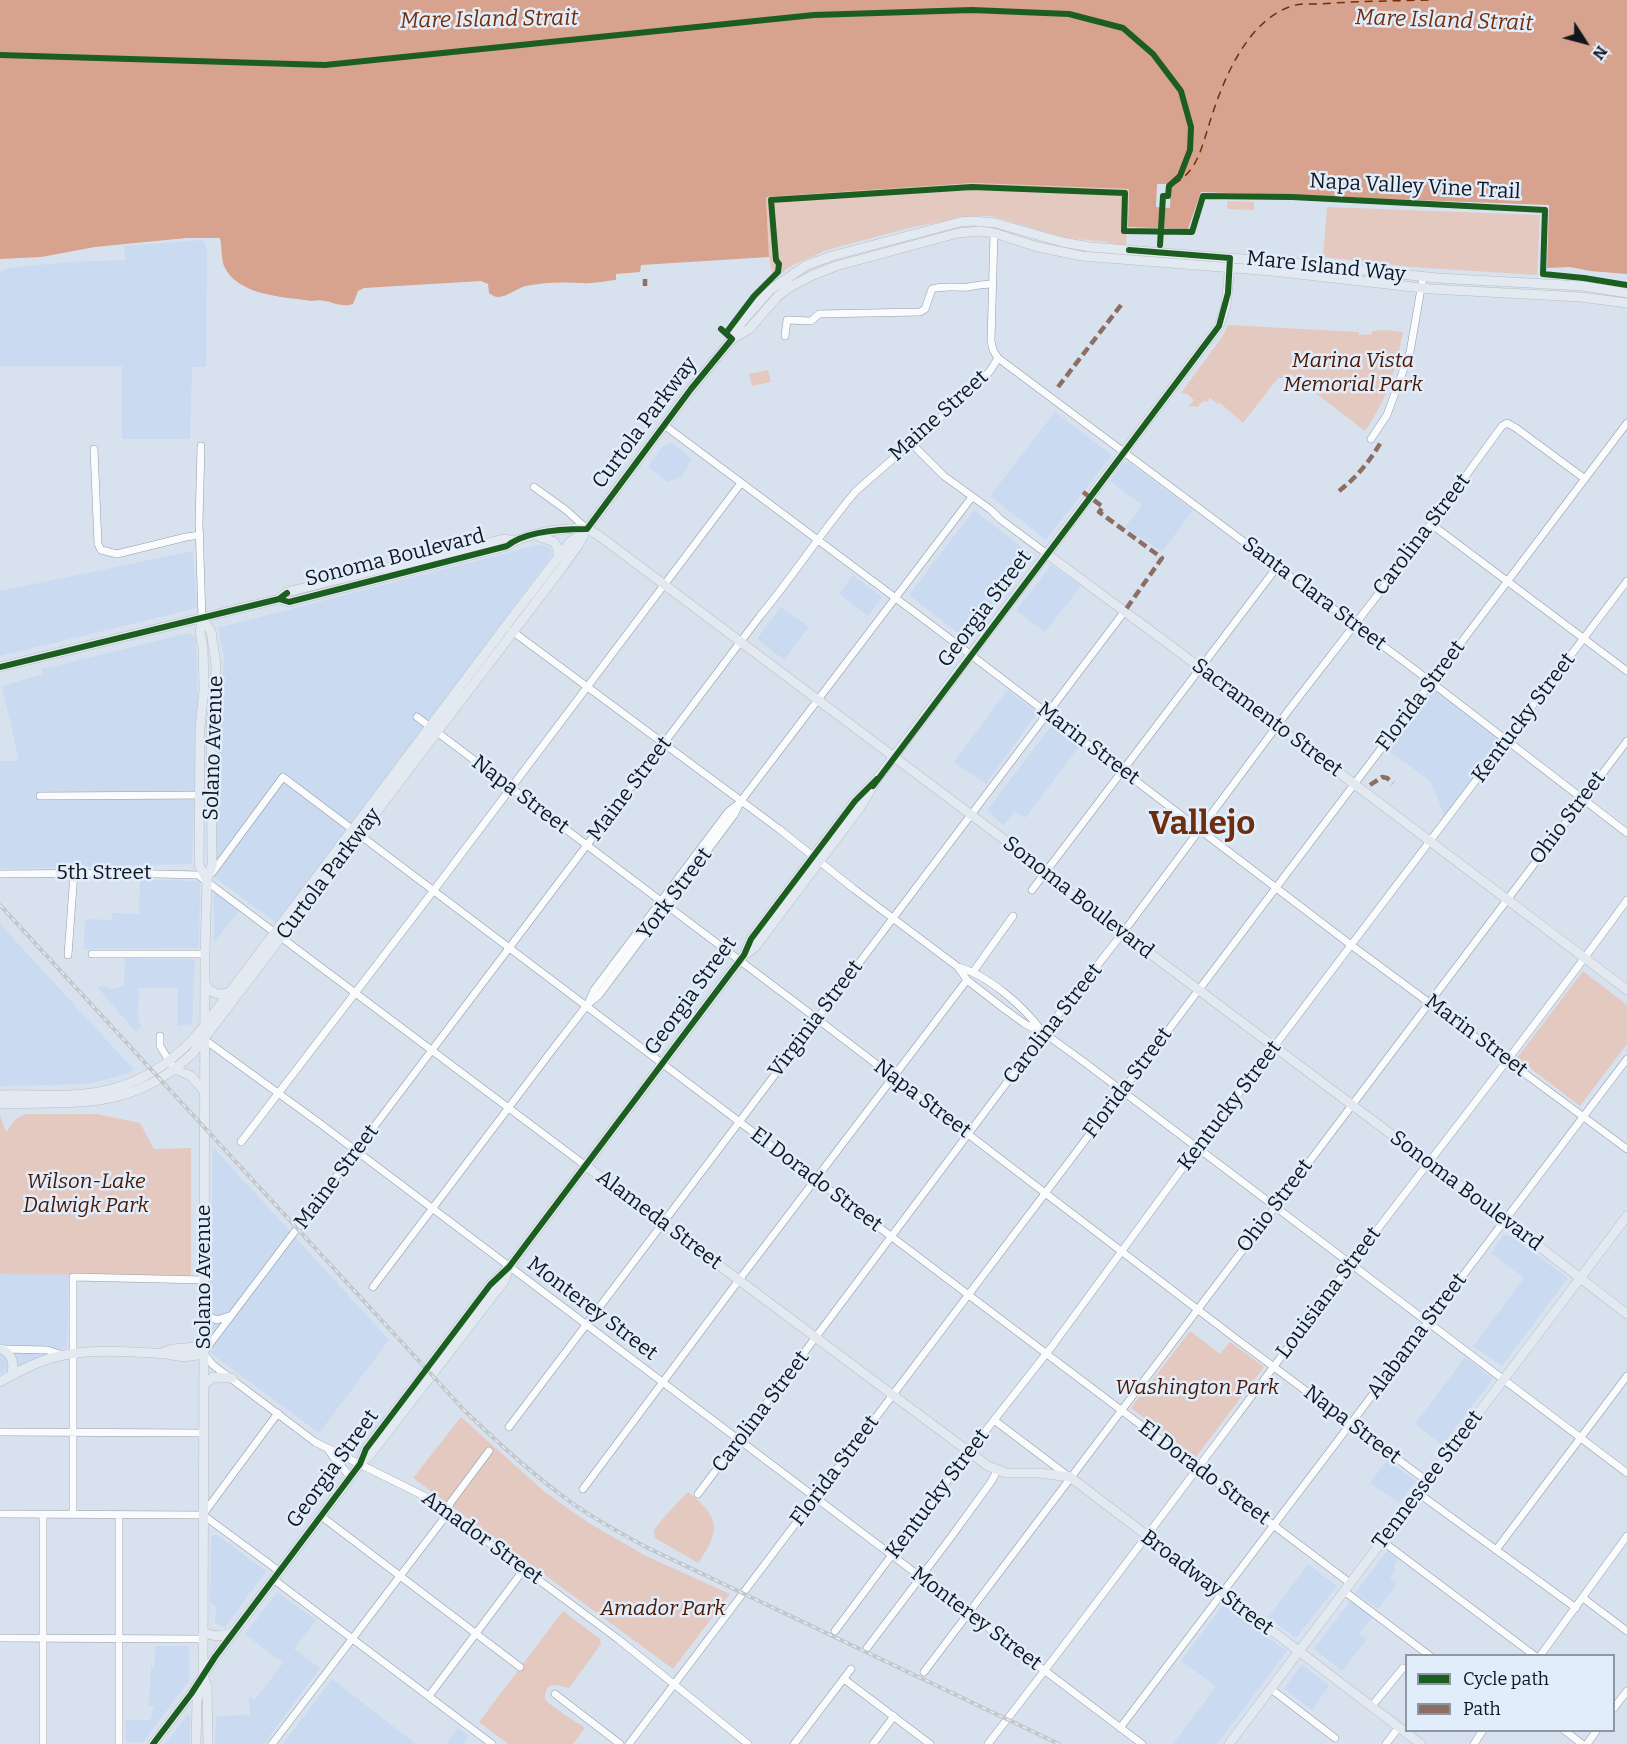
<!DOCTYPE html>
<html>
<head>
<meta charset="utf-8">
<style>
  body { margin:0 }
  #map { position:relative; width:1627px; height:1744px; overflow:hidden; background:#d8e2ef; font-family:Bitter,serif }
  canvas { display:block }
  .legend { position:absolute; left:1405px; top:1654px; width:210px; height:78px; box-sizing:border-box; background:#e2edfc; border:2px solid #8e97a4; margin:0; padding:8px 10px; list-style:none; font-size:18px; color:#11171f }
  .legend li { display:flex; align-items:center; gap:12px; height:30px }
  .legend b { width:30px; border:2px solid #8e97a4 }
  .north { position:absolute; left:1555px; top:12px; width:60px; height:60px; -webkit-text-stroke:4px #e2edfc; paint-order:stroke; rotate:126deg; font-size:16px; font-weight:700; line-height:24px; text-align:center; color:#11171f }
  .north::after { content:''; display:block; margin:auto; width:21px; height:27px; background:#11171f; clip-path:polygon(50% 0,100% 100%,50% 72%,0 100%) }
</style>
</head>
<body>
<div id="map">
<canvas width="1627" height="1744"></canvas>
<ul class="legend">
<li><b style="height:8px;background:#1b5e20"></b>Cycle path</li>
<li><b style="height:8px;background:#8d6e63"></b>Path</li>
</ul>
<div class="north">N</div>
</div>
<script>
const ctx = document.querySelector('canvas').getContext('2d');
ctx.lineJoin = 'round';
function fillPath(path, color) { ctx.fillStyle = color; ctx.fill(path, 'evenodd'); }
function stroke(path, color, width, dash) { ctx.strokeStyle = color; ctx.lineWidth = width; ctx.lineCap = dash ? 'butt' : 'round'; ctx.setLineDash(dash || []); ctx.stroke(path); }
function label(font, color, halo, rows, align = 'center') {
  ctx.font = font + ' Bitter,serif'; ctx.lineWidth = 5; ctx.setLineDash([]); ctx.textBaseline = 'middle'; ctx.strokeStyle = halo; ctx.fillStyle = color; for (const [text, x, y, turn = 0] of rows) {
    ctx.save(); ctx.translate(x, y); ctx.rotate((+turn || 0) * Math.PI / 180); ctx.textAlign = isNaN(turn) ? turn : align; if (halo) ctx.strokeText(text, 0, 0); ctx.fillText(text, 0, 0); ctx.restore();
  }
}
fillPath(new Path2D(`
  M203,240L207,251L206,367H192L190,439H122V366H0V272L9,268L69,262L125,260L124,246Z
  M1055,412L1112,455L1046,540L990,496Z
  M672,443L692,459L682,476L668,482L648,467L663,446Z
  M1128,462L1193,510L1162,552L1125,527L1142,505L1110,481L1124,463L1127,464Z
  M974,510L1033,556L968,641L909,595Z
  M541,544L550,548L552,553L550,558L277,923L215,878L218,750L224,657L218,628Z
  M193,551L197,608L0,656V591Z
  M1051,565L1081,586L1045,632L1017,611L1018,608Z
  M853,575L882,597L868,616L839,594Z
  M781,607L809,627L784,660L757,639Z
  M189,633L196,638L198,709L192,864L0,869V761H19L2,686L43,674L42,669Z
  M1432,689H1436L1499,737L1502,742L1445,817L1434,789L1430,784L1432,782L1384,748L1428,691Z
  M1007,690L1038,712L986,784L954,762Z
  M1052,725L1079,746L1025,818L1015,811L1003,825L987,810Z
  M140,879L200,881L199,948L84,949L85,919L112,920V913L139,914Z
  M216,892L239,911L214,942V893Z
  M0,924L134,1070L119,1076L88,1084L0,1086Z
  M125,958L195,959L192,1024L178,1026V988H139L138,1020L141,1026L136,1032L98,988L102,985L111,989L124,986Z
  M213,1147L389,1340L319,1433L208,1351Z
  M1503,1235H1509L1568,1278L1502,1366L1473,1346L1524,1278L1491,1253Z
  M0,1274H69L67,1347L0,1374Z
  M1465,1357L1493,1379L1442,1445L1415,1424Z
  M1387,1460L1416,1481L1399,1503L1370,1483Z
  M214,1535H217L266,1571L226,1626L222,1627L215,1623L216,1607L210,1603L211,1537Z
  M1387,1551L1398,1559L1393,1567L1396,1569L1390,1578L1397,1583L1378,1609L1355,1593Z
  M1308,1564L1337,1586L1296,1638L1268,1617Z
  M277,1592L316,1620L294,1649L320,1668L264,1744H215L216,1716L250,1715L249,1696L255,1700L283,1663L245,1634Z
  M1350,1601H1354L1373,1616L1359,1634L1367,1639L1342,1671L1314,1649Z
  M1223,1605L1287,1651L1217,1744H1173L1216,1686L1181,1661Z
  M155,1646H189V1681L143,1742H126L125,1720H150L154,1706H149L151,1666L154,1667Z
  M1302,1664L1329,1686L1312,1710L1284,1689Z
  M332,1679L416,1744H283Z
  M187,1715L190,1716V1744H165Z
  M458,1728L469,1736L463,1744H446Z`), '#c9daf1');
fillPath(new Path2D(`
  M973,183L1129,189L1126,248L1107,242L1066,238L991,216H973L913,227L827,250L791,266L773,279L769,257L766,197Z
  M1227,201L1254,202V210L1227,209Z
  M1327,207L1540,215L1537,275L1411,267L1323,257Z
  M1228,325L1359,332V335L1372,334V331L1385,330L1403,332C1395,371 1388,398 1365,431L1292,375L1284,378H1278L1243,423L1220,403L1218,404L1210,398L1207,402L1204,401L1197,407L1189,406L1194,400L1187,394L1181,393L1222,337Z
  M768,370L771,382L752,386L749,374Z
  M1583,971L1627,1005V1044L1580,1106L1517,1058Z
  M25,1114H97L140,1123L154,1149L191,1148V1276L0,1274V1115L6,1132L16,1119Z
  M1190,1331L1220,1354L1230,1342L1264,1367L1196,1457L1131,1408Z
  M461,1417L546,1493L589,1523L646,1556L730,1594L673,1669L413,1478Z
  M688,1492C719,1516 722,1530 698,1563L655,1538L654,1530L665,1516Z
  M563,1611L600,1639L601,1644L569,1688C558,1686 545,1679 545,1699C551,1707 575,1721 585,1728L573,1744H508L479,1722Z`), '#e4c9c1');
fillPath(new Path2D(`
  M0,0H1627V274L1590,271L1570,267L1547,268L1549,205L1201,192L1188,229L1128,227L1129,189L973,183L766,197L769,257L641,265L640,272L616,274V280C605,281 593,284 582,283C565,282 544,282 526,286C513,289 501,304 489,293L488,284L481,281L364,288L358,291L353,304C338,309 327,297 312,301C285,297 237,296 224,266C221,258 222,247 220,238H187L156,241L95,247L41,257L0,259Z`), '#d7a28e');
fillPath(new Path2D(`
  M1157,184H1171L1170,208L1156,207Z`), '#d8e2ef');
stroke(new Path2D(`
  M0,55L325,65L814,15L972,10L1069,14L1123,28L1153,54L1181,91L1191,127L1190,150L1180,176L1170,186
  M1174,184C1196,172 1201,150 1208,128C1221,85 1244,24 1289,7C1298,3 1310,4 1320,4C1357,1 1393,1 1430,0`), '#762d04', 1.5, [8, 6]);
const minor = new Path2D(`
  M994,233L991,341L993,350L998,358L1414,669L1627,833
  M785,336L787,320L811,321L819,314L920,312L925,309L932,289C944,285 955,288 968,287C975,286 983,284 992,284
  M664,425L933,626L1351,945L1627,1149
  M1371,439L1387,415L1410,352L1423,277
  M910,442L944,476L991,510L1000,519L1047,554
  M201,446L199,523L202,619
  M94,449L98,544L101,550L117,554L186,537L200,535
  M534,487L566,510L587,529
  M1431,524L1627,671
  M512,631L779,829L854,889L958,967L967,980L1003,1008L1025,1024L1044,1033L1084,1062L1627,1473
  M417,717L816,1018L1235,1338L1427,1481
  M40,796L211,795
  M212,873L283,777L1350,1583
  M0,874L120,873L198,875L586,1166
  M1032,890L1277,567
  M92,954H205
  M68,955L74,873
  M958,967C988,975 1023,1006 1041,1030
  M973,972L1013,916
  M588,1004L594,990L728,812L737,805
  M160,1036V1046L171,1064
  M205,1040L318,1122L1142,1744
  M241,1142L434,890L741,483
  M373,1287L553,1049L587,1005L599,995L734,815L741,801L972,497
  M204,1310L210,1317L217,1320L229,1316
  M3,1349L47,1350L63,1355
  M994,1420L1068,1476
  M509,1427L1124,612
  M0,1432L203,1433
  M328,1449C335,1461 342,1466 350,1477
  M583,1489L739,1280L967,980
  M1418,1493L1576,1608
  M698,1494L1044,1033L1122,934L1288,711L1400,566L1502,426L1507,423L1516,428L1585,479
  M204,1513L278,1413
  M0,1514L203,1515
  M43,1514V1744
  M73,1514V1277L204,1280
  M203,1515L279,1571
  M321,1516L520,1667
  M1382,1541L1535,1656
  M1496,1550L1627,1376
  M273,1579L492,1744
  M1344,1591L1430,1656
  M1583,1598L1627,1631
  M835,1631L969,1452L1053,1345L1198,1147L1627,581
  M0,1638L203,1639
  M867,1648L951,1537L991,1482L997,1471
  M1540,1656L1627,1536
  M924,1672L1627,741
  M844,1679L930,1744
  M1271,1689L1335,1738
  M555,1694L620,1744
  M429,1696L525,1568
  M1371,1707L1403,1668
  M1614,1708L1627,1691
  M1120,1728L1627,1059
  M1564,1730L1582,1744
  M119,1744V1514
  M272,1744L442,1521L451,1502L489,1451
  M629,1744L1627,423
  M748,1744L618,1639L430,1499L315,1442L213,1365L203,1353L760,616C794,575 822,531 856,491L964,397L990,371L998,358
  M794,1744L851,1669
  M873,1744L894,1716
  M988,1744C1111,1586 1230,1424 1351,1264C1443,1143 1538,1023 1627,900
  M1386,1744L1399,1727
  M1474,1744L1483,1730
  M1587,1744L1597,1730`);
const major = new Path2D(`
  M734,338L749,329L778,296L790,287L813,275L836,266L958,233L979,231L994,233L1038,247L1082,256L1272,271L1431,289L1581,297L1627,303
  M538,536L554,542L558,548V558
  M1047,554L1182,654L1627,990
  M279,599L289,602L507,546C522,534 565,527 585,529C589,529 593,532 598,535L1010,844L1044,874L1467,1191L1627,1314
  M202,619L200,633L203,647L204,690L200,727L199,865L207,880
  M0,667L279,599L287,592L504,539L514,541
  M746,954L755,947L861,806L877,779L1219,326L1226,306L1230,264
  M205,983C210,993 218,997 229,992
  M175,1069L191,1076L205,1092
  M0,1095C28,1094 56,1097 84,1094C134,1089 174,1064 205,1025L514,615L570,542L583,532
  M0,1104C77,1101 131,1112 193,1053L564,565L579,544L587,529L691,389L732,339L741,323L770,290L807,265L832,256L960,222L973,221L995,223L1062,242L1090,247L1317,265L1437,278L1583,286L1627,293
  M586,1166L988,1466L1006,1473H1040L1070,1477L1421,1744
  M2,1349C13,1356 14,1362 12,1375
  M161,1353L173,1349L197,1347L203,1353
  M0,1382C20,1370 42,1359 64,1355C93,1349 124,1352 153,1353C174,1353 181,1361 203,1353
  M204,1385L213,1377L232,1378
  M363,1461L370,1455L505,1280L509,1267
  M203,1632C214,1637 221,1637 233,1632
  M203,1675L207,1686L208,1744
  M153,1744L191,1694L215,1657L360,1464L366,1449L490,1285L509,1267L744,955L751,939L855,801L877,779
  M196,1744L197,1701L203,1675L205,954L207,880L212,865L211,728L215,691L216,664L211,631L202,619
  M1229,1744L1627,1216`);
stroke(minor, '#949ca5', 8);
stroke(major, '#b8bdc4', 10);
stroke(minor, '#f9fbfd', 7);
stroke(major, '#e3e9f0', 9);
const rail = new Path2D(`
  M0,905L464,1410C498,1443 533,1475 572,1503C596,1520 622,1534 648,1548L1059,1744`);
stroke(rail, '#c4c7ca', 4);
stroke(rail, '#e2edfc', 1.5, [4.5]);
stroke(new Path2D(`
  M645,286V279
  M1058,387L1121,305
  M1339,491C1356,478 1370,461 1381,442
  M1083,492L1103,507L1099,512L1162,558L1124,612
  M1370,785L1382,777L1387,778L1393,783`), '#8d6e63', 4.5, [9, 4.5]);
stroke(new Path2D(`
  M0,55L325,65L814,15L972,10L1069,14L1123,28L1153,54L1181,91L1191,127L1190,150L1180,176L1169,186L1168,196H1163L1160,245
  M726,333L754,296L778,272L779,264L776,260L771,200L972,187L1125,193L1124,231L1192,232L1203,196L1292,197L1545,210L1543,274L1584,278L1627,285
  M279,599L289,602L507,546C525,531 563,529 587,529L691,389L732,339L721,329
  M0,667L279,599L287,593
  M873,786L1219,326L1228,293L1230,258L1129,250
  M153,1744L191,1694L215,1657L360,1464L366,1449L490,1285L509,1267L744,955L751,939L855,801L877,779`), '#1b5e20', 6);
label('21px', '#11171f', '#e2edfc', [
  ["Napa Valley Vine Trail",1415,187,3],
  ["Mare Island Way",1326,267,6],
  ["Maine Street",939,416,-42],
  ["Curtola Parkway",645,423,-53],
  ["Carolina Street",1422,535,-53],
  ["Sonoma Boulevard",395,558,-14],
  ["Santa Clara Street",1314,594,37],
  ["Georgia Street",985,609,-53],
  ["Florida Street",1421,696,-53],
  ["Sacramento Street",1267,718,37],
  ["Kentucky Street",1524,718,-53],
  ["Marin Street",1088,744,37],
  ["Solano Avenue",214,748,-88],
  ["Maine Street",630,789,-53],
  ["Napa Street",520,795,37],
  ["Ohio Street",1568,818,-53],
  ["5th Street",104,873],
  ["Curtola Parkway",329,874,-53],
  ["York Street",675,894,-53],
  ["Sonoma Boulevard",1078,898,38],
  ["Georgia Street",691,996,-54],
  ["Virginia Street",816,1019,-53],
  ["Carolina Street",1053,1024,-52],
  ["Marin Street",1476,1036,37],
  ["Florida Street",1128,1083,-53],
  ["Napa Street",922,1099,37],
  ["Kentucky Street",1230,1106,-53],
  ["Maine Street",337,1177,-53],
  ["El Dorado Street",816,1180,37],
  ["Sonoma Boulevard",1466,1191,37],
  ["Ohio Street",1275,1206,-53],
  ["Alameda Street",659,1220,37],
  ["Solano Avenue",204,1277,-90],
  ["Louisiana Street",1329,1293,-53],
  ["Monterey Street",592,1309,37],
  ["Alabama Street",1417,1336,-53],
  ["Carolina Street",761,1412,-53],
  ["Napa Street",1352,1425,37],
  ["Georgia Street",333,1469,-54],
  ["Florida Street",835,1471,-53],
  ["El Dorado Street",1204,1473,37],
  ["Tennessee Street",1428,1480,-53],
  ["Kentucky Street",938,1494,-53],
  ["Amador Street",482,1538,36],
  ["Broadway Street",1207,1583,37],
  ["Monterey Street",976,1619,37]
]);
label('italic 21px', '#4a1800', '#e2edfc', [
  ["Marina Vista",1353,361],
  ["Memorial Park",1353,385],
  ["Wilson-Lake",86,1182],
  ["Dalwigk Park",86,1206],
  ["Washington Park",1197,1388],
  ["Amador Park",663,1609]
]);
label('italic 22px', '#762d04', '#e2edfc', [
  ["Mare Island Strait",489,20,-1],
  ["Mare Island Strait",1444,21,2]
]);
label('bold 33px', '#6d2d0e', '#e2edfc', [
  ["Vallejo",1202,825]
]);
</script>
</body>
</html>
